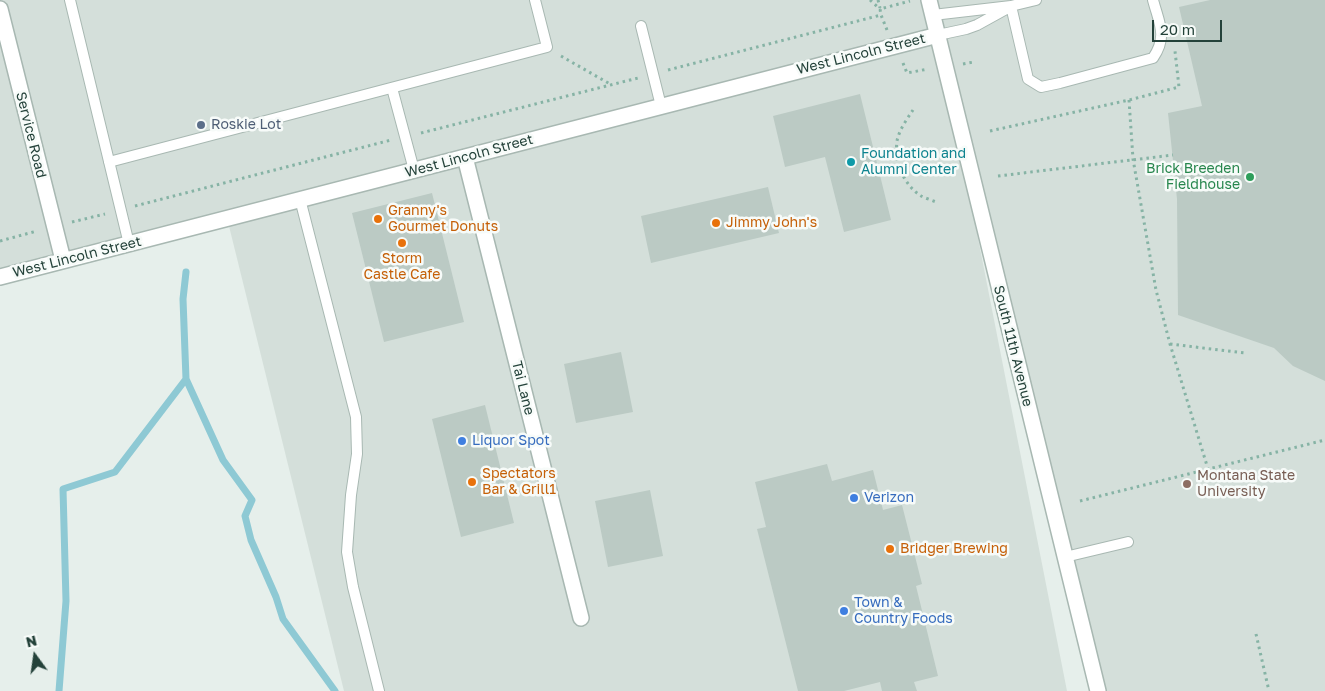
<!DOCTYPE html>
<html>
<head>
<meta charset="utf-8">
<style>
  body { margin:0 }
  #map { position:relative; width:1325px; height:691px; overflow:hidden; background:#e6efeb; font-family:"Golos Text",sans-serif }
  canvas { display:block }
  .north { position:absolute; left:10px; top:631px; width:50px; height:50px; -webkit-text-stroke:4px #f7fbf9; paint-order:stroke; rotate:346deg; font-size:14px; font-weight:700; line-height:20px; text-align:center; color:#24423a }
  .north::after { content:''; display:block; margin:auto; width:18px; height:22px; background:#24423a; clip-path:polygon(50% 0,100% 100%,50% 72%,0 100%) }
  .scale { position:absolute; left:1152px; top:20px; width:70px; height:22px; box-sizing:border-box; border:2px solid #24423a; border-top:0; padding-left:6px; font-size:15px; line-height:18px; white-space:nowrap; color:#24423a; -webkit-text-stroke:4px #f7fbf9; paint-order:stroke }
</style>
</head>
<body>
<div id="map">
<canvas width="1325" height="691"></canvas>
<div class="north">N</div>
<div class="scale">20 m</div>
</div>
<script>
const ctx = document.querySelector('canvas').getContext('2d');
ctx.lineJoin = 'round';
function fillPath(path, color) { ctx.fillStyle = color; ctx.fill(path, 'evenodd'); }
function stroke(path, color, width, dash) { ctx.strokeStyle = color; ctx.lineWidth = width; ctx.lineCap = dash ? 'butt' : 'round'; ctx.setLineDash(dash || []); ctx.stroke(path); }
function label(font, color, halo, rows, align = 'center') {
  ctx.font = font + ' "Golos Text",sans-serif'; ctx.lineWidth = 5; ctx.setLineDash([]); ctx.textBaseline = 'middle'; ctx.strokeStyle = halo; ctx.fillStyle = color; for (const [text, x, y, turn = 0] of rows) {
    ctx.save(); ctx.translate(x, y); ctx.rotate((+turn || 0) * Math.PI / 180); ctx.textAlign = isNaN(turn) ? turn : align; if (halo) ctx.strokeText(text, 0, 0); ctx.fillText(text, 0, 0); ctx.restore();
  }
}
fillPath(new Path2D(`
  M0,0H1325V691H1101L941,50L1067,691H344L227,218L0,276Z`), '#d4dfda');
stroke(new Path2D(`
  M186,379L223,460L252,500L245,516L251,540L276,597L283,619L335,691
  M59,691L66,601L63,489L115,472L186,379L183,299L186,272`), '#8ec9d4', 7);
fillPath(new Path2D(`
  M1210,0H1325V381L1293,366L1274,348L1178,315L1177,199L1168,113L1202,106L1179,7Z
  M860,94L891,220L844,232L825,157L785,167L773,116Z
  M768,187L779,233L651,263L641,216Z
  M432,193L464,322L384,342L352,213Z
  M621,352L633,412L576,423L564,364Z
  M485,405L514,523L461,537L432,419Z
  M827,464L832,481L873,470L883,510L902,505L922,584L916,586L938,676L914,682L917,691H882L880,682L844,691H798L757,529L766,527L755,482Z
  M650,490L663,556L608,567L595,501Z`), '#bbcac4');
const service = new Path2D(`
  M70,0L129,244
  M1011,6L1028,79L1041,87L1060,83L1153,58C1168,36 1159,23 1153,0
  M933,15L1011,6L1036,0
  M641,26L661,106
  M938,35L966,29L977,25L1006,9
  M392,88L414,170
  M109,162L547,47L535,0
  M300,199L356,417L357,454L351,495L347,552L353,587L379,691
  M1065,557L1128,542`);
const minor = new Path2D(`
  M0,9L63,260
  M465,157L581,618
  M0,277L938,35`);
const tertiary = new Path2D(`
  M929,0L1098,691`);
stroke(service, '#a8b8b2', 12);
stroke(minor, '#a8b8b2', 18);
stroke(tertiary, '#a8b8b2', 18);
stroke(new Path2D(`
  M870,0L880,9
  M878,0L880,8
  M887,30L881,15L880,9L910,1
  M561,56L610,84
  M903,63L907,73L928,69
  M963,64L974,62
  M668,70L881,15
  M1129,100L1133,159L1156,290L1170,344L1208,469
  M913,110C907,119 899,130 897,141C894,162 904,185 921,196C925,198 931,200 936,202
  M990,131L1129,100L1179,87L1175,51
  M421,133L638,78
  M998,176L1173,155
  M135,206L391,140
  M72,222L105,214
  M0,241L37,231
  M1170,344L1245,353
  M1080,501L1325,440
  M1256,634L1269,691`), '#86b3a5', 3, [2.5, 4]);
stroke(service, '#fff', 10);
stroke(minor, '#fff', 15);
stroke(tertiary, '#fff', 15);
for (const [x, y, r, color] of [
  [201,125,5,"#5c6f8a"],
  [851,162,5,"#0f9aa8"],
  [1250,177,5,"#2e9e5b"],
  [378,219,5,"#e8710a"],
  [716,223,5,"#e8710a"],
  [402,243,5,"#e8710a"],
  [462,441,5,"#3f7fe0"],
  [472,482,5,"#e8710a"],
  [1187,484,5,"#8d6e63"],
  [854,498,5,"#3f7fe0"],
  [890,549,5,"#e8710a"],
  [844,611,5,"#3f7fe0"]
]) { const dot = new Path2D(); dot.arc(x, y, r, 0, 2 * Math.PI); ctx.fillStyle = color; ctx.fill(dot); stroke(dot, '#f7fbf9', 2); }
label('14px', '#24423a', '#f7fbf9', [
  ["West Lincoln Street",861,54,-14],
  ["Service Road",31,135,76],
  ["West Lincoln Street",469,156,-15],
  ["West Lincoln Street",77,257,-14],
  ["South 11th Avenue",1013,346,76],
  ["Tai Lane",523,388,76]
]);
label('14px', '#4e5e75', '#f7fbf9', [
  ["Roskie Lot",211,125]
], 'left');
label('14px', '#0d838f', '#f7fbf9', [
  ["Foundation and",861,154],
  ["Alumni Center",861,170]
], 'left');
label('14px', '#27864d', '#f7fbf9', [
  ["Brick Breeden",1240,169],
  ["Fieldhouse",1240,185]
], 'right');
label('14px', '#c56008', '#f7fbf9', [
  ["Granny's",388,211],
  ["Gourmet Donuts",388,227],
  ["Jimmy John's",726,223],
  ["Storm",402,259,"center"],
  ["Castle Cafe",402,275,"center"],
  ["Spectators",482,474],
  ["Bar & Grill1",482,490],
  ["Bridger Brewing",900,549]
], 'left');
label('14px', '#366cbe', '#f7fbf9', [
  ["Liquor Spot",472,441],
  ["Verizon",864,498],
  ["Town &",854,603],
  ["Country Foods",854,619]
], 'left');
label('14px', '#785e54', '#f7fbf9', [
  ["Montana State",1197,476],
  ["University",1197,492]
], 'left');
</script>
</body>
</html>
